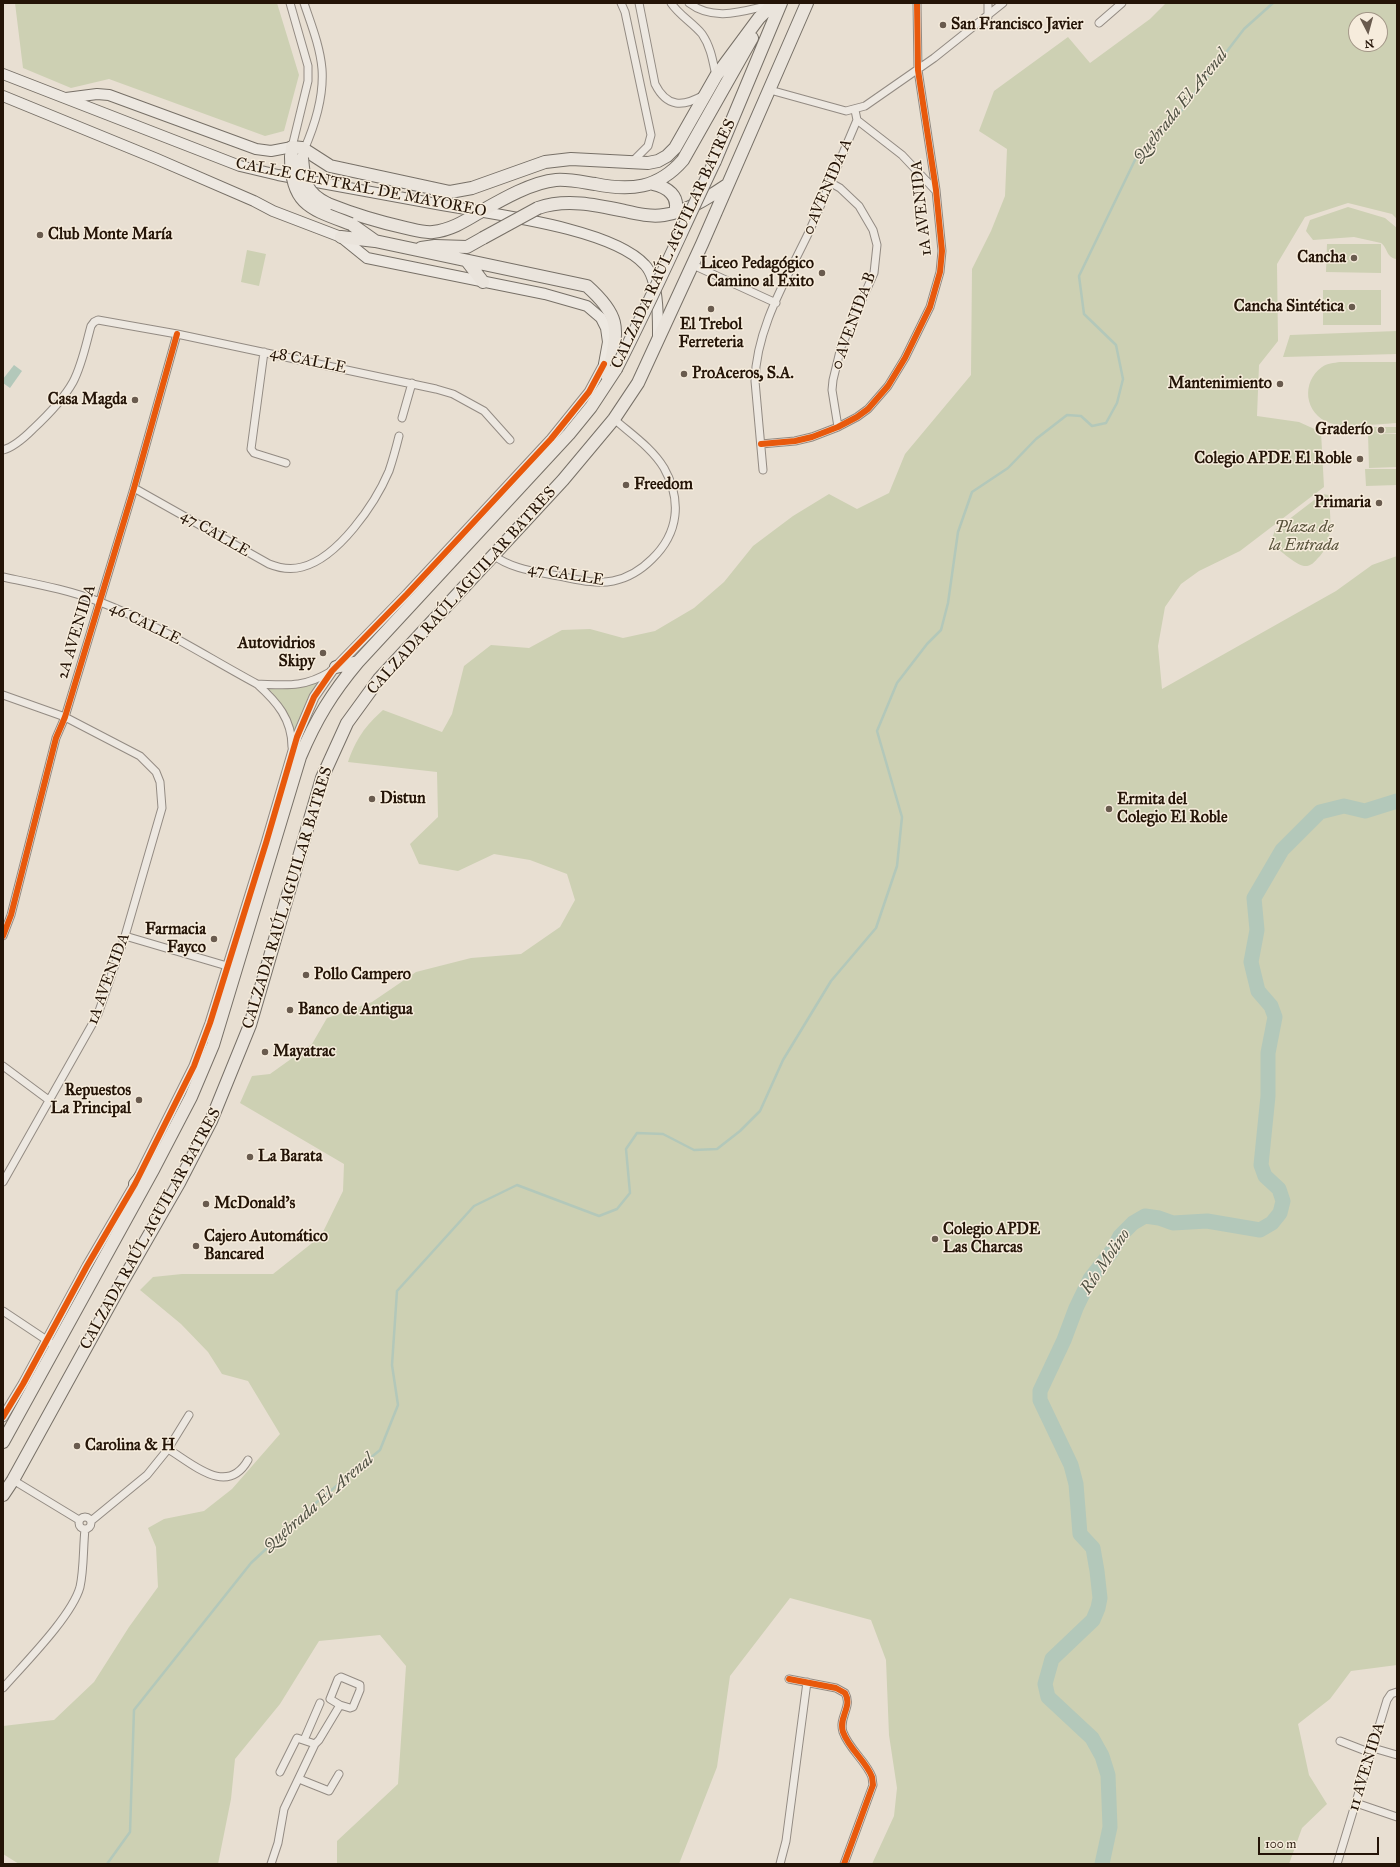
<!DOCTYPE html>
<html>
<head>
<meta charset="utf-8">
<style>
  body { margin:0 }
  #map { position:relative; width:1400px; height:1867px; overflow:hidden; background:#e8dfd2; font-family:"IM FELL Great Primer",serif }
  canvas { display:block }
  .frame { position:absolute; inset:0; border:4px solid #241407; pointer-events:none }
  .north { position:absolute; left:1348px; top:12px; width:40px; height:40px; box-sizing:border-box; background:#f6ecdc; border:1px solid #a29687; border-radius:50%; rotate:174deg; font-size:11px; font-weight:700; line-height:16px; text-align:center; color:#241407 }
  .north::after { content:''; display:block; margin:auto; width:14px; height:18px; background:#695b4e; clip-path:polygon(50% 0,100% 100%,50% 72%,0 100%) }
  .scale { position:absolute; left:1258px; top:1837px; width:121px; height:18px; box-sizing:border-box; border:2px solid #241407; border-top:0; padding-left:5px; font-size:12px; line-height:14px; white-space:nowrap; color:#241407; -webkit-text-stroke:3px #f6ecdc; paint-order:stroke }
</style>
</head>
<body>
<div id="map">
<canvas width="1400" height="1867"></canvas>
<div class="frame"></div>
<div class="north">N</div>
<div class="scale">100 m</div>
</div>
<script>
const ctx = document.querySelector('canvas').getContext('2d');
ctx.lineJoin = 'round';
function fillPath(path, color) { ctx.fillStyle = color; ctx.fill(path, 'evenodd'); }
function stroke(path, color, width, dash) { ctx.strokeStyle = color; ctx.lineWidth = width; ctx.lineCap = dash ? 'butt' : 'round'; ctx.setLineDash(dash || []); ctx.stroke(path); }
function label(font, color, halo, rows, align = 'center') {
  ctx.font = font + ' "IM FELL Great Primer",serif'; ctx.lineWidth = 3; ctx.setLineDash([]); ctx.textBaseline = 'middle'; ctx.strokeStyle = halo; ctx.fillStyle = color; for (const [text, x, y, turn = 0] of rows) {
    ctx.save(); ctx.translate(x, y); ctx.rotate((+turn || 0) * Math.PI / 180); ctx.textAlign = isNaN(turn) ? turn : align; if (halo) ctx.strokeText(text, 0, 0); ctx.fillText(text, 0, 0); ctx.restore();
  }
}
fillPath(new Path2D(`
  M15,3H277L299,75L284,131L265,136L109,79L71,88L23,68Z
  M1166,3H1397V219L1392,214L1348,203L1305,217L1277,264L1278,341L1259,365L1257,416L1299,422L1321,432L1324,487L1240,551L1199,571L1181,584L1165,607L1158,646L1162,689L1336,591L1372,565L1397,556V1665L1351,1671L1330,1699L1298,1724L1309,1775L1327,1804L1302,1828L1289,1864H872L894,1816L897,1788L889,1735L886,1660L871,1620L790,1598L730,1676L717,1767L679,1864H337V1841L398,1784L406,1666L380,1635L319,1641L280,1704L235,1759L231,1799L218,1864H19L3,1854V1726L54,1720L94,1682L129,1627L158,1587L156,1547L148,1528L164,1519L204,1511L232,1489L280,1434L248,1381L222,1374L208,1352L181,1324L140,1290L153,1277L182,1274H273L321,1236L343,1191L344,1164L240,1103L252,1076L270,1074L312,1044L327,1018L372,1002L416,972L471,958L521,954L560,927L575,900L567,874L530,860L494,854L458,871L419,864L410,844L438,817L437,772L348,762C356,739 365,726 383,710L442,732L452,714L464,666L491,645L529,648L562,630L590,629L623,638L655,631L694,608L724,582L753,546L793,516L829,494L857,509L889,493L905,454L971,375L972,269L991,231L1005,196L1007,149L979,131L994,91L1068,37L1090,63L1150,19ZM1356,20H1380V44H1356Z
  M1348,207L1385,218L1397,228V259C1386,258 1388,248 1381,243L1354,237L1313,240L1306,231L1310,220Z
  M1327,244H1381V273L1326,272Z
  M247,250L266,254L259,286L241,282Z
  M1323,290H1381V325H1323Z
  M1397,331V354L1283,357L1290,335Z
  M1340,362H1397V423C1379,424 1346,428 1330,423C1304,414 1301,382 1322,367C1327,363 1334,363 1340,362Z
  M1366,427H1397V433H1373L1397,434V467L1369,468L1368,433H1366Z
  M1365,469H1397V485L1366,486Z
  M1322,494L1329,495C1330,518 1335,543 1317,559C1315,562 1310,566 1307,566C1297,567 1283,552 1275,547L1273,536L1275,530Z
  M320,680L294,736L272,692L257,684Z`), '#cdd0b3');
fillPath(new Path2D(`
  M14,365L22,371L10,388L3,383V379Z`), '#b3c8ba');
stroke(new Path2D(`
  M107,1864L130,1832L134,1710L251,1563L311,1507L380,1450L398,1405L392,1365L397,1291L474,1206L517,1185L599,1216L617,1209L630,1193L626,1149L637,1133L663,1134L694,1150L717,1149L740,1131L760,1111L783,1060L831,981L876,928L897,866L902,817L877,731L897,683L927,644L941,630L948,603L958,532L972,492L1008,468L1036,439L1067,415L1081,416L1092,426L1106,423L1117,403L1123,379L1116,345L1084,314L1079,276L1135,160L1178,115L1244,29L1273,3`), '#b3c8ba', 2.5);
stroke(new Path2D(`
  M1102,1864L1110,1827L1108,1775L1102,1756L1092,1738L1048,1697L1045,1684L1052,1659L1093,1620L1098,1608L1100,1598L1097,1571L1093,1548L1080,1534L1076,1484L1071,1465L1040,1400V1391L1064,1340L1076,1308L1090,1279L1112,1251L1120,1236L1133,1223L1145,1216L1159,1218L1173,1223L1207,1221L1260,1230L1272,1223L1280,1213L1283,1201L1279,1189L1265,1176L1261,1165L1268,1096V1053L1275,1017L1271,1006L1258,991L1251,962L1257,930L1254,898L1282,850L1320,812L1344,806L1365,811L1397,801`), '#b3c8ba', 15);
const minor = new Path2D(`
  M290,3L308,66V81L292,147
  M621,3L625,12L651,135L648,146L632,162
  M639,3L655,84C667,108 683,107 704,95
  M671,3C679,15 693,23 702,34C711,47 713,62 716,76
  M689,3C714,22 743,11 770,5
  M988,17V3
  M1099,23L1122,3
  M770,90L846,111L865,106L934,58L1003,3
  M857,120L902,155L935,190
  M304,150C315,125 324,97 322,69C320,46 311,24 304,3
  M831,183L840,188L859,206L873,230L877,245L874,273L841,347L833,380L832,390L838,427
  M693,265L776,303
  M264,352L251,449L254,453L286,463
  M402,418L412,383
  M761,444L795,441L812,437L838,427L857,417L868,409L888,386L905,358L930,307L940,272L942,251L936,190L918,70L917,3
  M3,450C14,447 25,437 33,429C48,415 63,400 73,382C82,365 86,344 91,326L94,322L98,320L177,334L436,389L453,394L484,411L510,440
  M763,470L755,381C756,329 786,280 808,234C825,196 841,158 857,120L855,110
  M134,488L269,564C279,568 291,570 302,567C338,558 375,504 389,471C393,459 396,448 399,436
  M493,555C510,568 532,571 553,575C572,578 594,585 613,581C628,578 642,569 652,559C679,533 682,500 664,468C652,448 631,434 614,419
  M3,577C36,584 69,590 100,602C155,623 205,656 257,684C277,702 292,719 292,747
  M257,684C287,685 303,688 330,672
  M3,695L65,717L140,756L156,772L160,782L162,808L125,936L98,1014L3,1182
  M3,936L11,915L56,738L65,717L134,488L177,334
  M125,936L227,966
  M3,1066L50,1101
  M3,1311L51,1343
  M168,1449C193,1464 227,1497 248,1460
  M13,1480L79,1520
  M79 1523a6 6 0 1 1 12 0a6 6 0 1 1-12 0Z
  M91,1521L147,1475L168,1449L189,1415
  M341,1677L360,1685V1690L353,1707L350,1708L340,1705L330,1699L338,1679Z
  M789,1679L836,1688L845,1693C853,1707 838,1717 843,1732C849,1749 866,1761 872,1777L873,1785L844,1864
  M3,1688C24,1664 72,1616 80,1587C84,1569 83,1548 85,1529
  M304,1740L320,1703
  M1340,1741L1371,1753
  M1373,1748L1397,1755
  M280,1772L297,1738L315,1744
  M299,1779L329,1791L339,1774
  M1356,1803L1397,1817
  M271,1864L278,1843L284,1809L315,1744L319,1740L340,1705
  M780,1864L786,1841L807,1682
  M1337,1864L1387,1700L1391,1694L1397,1692`);
const tertiary = new Path2D(`
  M3,1417L23,1384L87,1266L135,1184L194,1066L210,1023L266,843L297,737L314,697L332,671L407,594L551,439L589,392L604,364`);
const secondary = new Path2D(`
  M3,74L240,166L278,175C332,185 387,195 442,205C491,214 612,228 645,265C659,280 658,319 658,338
  M3,96L157,159L254,201L273,211L341,237L367,258L545,294L587,306L601,318L606,328L608,342L604,364
  M66,98L97,94L109,95L256,149L271,151L292,147`);
const trunk = new Path2D(`
  M291,157L292,147L302,148L330,166L450,192L472,188L545,162L571,159L648,163L658,161L667,156L675,148L716,76L759,18L774,3
  M715,161L781,3
  M653,184C667,187 680,196 675,212
  M328,204C353,214 379,222 406,228C415,230 424,233 433,232C451,230 465,221 480,212C501,200 532,182 556,180C568,179 582,182 595,184C630,191 658,189 683,160L752,38
  M538,208C566,198 597,205 625,211C638,214 651,217 664,215C687,212 709,197 727,185
  M351,224L375,241
  M341,237L375,241L587,286C625,320 616,331 608,378
  M421,248L435,246L467,247L483,238
  M467,261L483,282
  M336,667L358,662
  M135,1184L149,1166
  M3,1442L154,1168L191,1097L213,1045L300,757C316,719 332,693 358,662L569,434L591,407L616,369
  M3,1495L13,1480L121,1284L179,1183L211,1121L250,1025L322,778L347,723L379,679L563,480L614,419L638,383L702,244L807,3`);
stroke(minor, '#938b83', 9);
stroke(tertiary, '#938b83', 11);
stroke(secondary, '#777067', 12);
stroke(trunk, '#777067', 14);
stroke(minor, '#ede8e1', 7);
stroke(tertiary, '#ede8e1', 9);
stroke(secondary, '#ede8e1', 10);
stroke(trunk, '#eae4dc', 12);
const trunkBridge = new Path2D(`
  M291,157C291,205 311,209 351,224
  M302,158C304,181 305,193 328,204
  M483,238L538,208
  M616,369C651,301 682,230 715,161`);
stroke(trunkBridge, '#777067', 14, []);
stroke(trunkBridge, '#eae4dc', 12);
stroke(new Path2D(`
  M761,444L795,441L812,437L838,427L857,417L868,409L888,386L905,358L930,307L940,272L942,251L936,190L918,70L917,3
  M3,936L11,915L56,738L65,717L134,488L177,334
  M3,1417L23,1384L87,1266L135,1184L194,1066L210,1023L266,843L297,737L314,697L332,671L407,594L551,439L589,392L604,364
  M789,1679L836,1688L845,1693C853,1707 838,1717 843,1732C849,1749 866,1761 872,1777L873,1785L844,1864`), '#e8590c', 6);
for (const [x, y, r, color] of [
  [943,25,4,"#695b4e"],
  [40,235,4,"#695b4e"],
  [1354,258,4,"#695b4e"],
  [822,273,4,"#695b4e"],
  [1352,307,4,"#695b4e"],
  [711,309,4,"#695b4e"],
  [684,374,4,"#695b4e"],
  [1280,384,4,"#695b4e"],
  [135,400,4,"#695b4e"],
  [1381,430,4,"#695b4e"],
  [1360,459,4,"#695b4e"],
  [626,485,4,"#695b4e"],
  [1379,503,4,"#695b4e"],
  [323,653,4,"#695b4e"],
  [372,799,4,"#695b4e"],
  [1109,809,4,"#695b4e"],
  [214,939,4,"#695b4e"],
  [306,975,4,"#695b4e"],
  [290,1010,4,"#695b4e"],
  [265,1052,4,"#695b4e"],
  [139,1100,4,"#695b4e"],
  [250,1157,4,"#695b4e"],
  [206,1204,4,"#695b4e"],
  [935,1239,4,"#695b4e"],
  [196,1246,4,"#695b4e"],
  [77,1446,4,"#695b4e"]
]) { const dot = new Path2D(); dot.arc(x, y, r, 0, 2 * Math.PI); ctx.fillStyle = color; ctx.fill(dot); stroke(dot, '#f6ecdc', 1.5); }
label('bold 16px', '#241407', '#f6ecdc', [
  ["San Francisco Javier",951,25],
  ["Club Monte María",48,235],
  ["Cancha",1346,258,"right"],
  ["Liceo Pedagógico",814,264,"right"],
  ["Camino al Éxito",814,282,"right"],
  ["Cancha Sintética",1344,307,"right"],
  ["El Trebol",711,325,"center"],
  ["Ferreteria",711,343,"center"],
  ["ProAceros, S.A.",692,374],
  ["Mantenimiento",1272,384,"right"],
  ["Casa Magda",127,400,"right"],
  ["Graderío",1373,430,"right"],
  ["Colegio APDE El Roble",1352,459,"right"],
  ["Freedom",634,485],
  ["Primaria",1371,503,"right"],
  ["Autovidrios",315,644,"right"],
  ["Skipy",315,662,"right"],
  ["Distun",380,799],
  ["Ermita del",1117,800],
  ["Colegio El Roble",1117,818],
  ["Farmacia",206,930,"right"],
  ["Fayco",206,948,"right"],
  ["Pollo Campero",314,975],
  ["Banco de Antigua",298,1010],
  ["Mayatrac",273,1052],
  ["Repuestos",131,1091,"right"],
  ["La Principal",131,1109,"right"],
  ["La Barata",258,1157],
  ["McDonald's",214,1204],
  ["Colegio APDE",943,1230],
  ["Las Charcas",943,1248],
  ["Cajero Automático",204,1237],
  ["Bancared",204,1255],
  ["Carolina & H",85,1446]
], 'left');
label('16px', '#241407', '#f6ecdc', [
  ["0 AVENIDA A",828,187,-67],
  ["CALLE CENTRAL DE MAYOREO",361,188,11],
  ["1A AVENIDA",922,208,-96],
  ["CALZADA RAÚL AGUILAR BATRES",674,244,-65],
  ["0 AVENIDA B",854,321,-70],
  ["48 CALLE",308,361,12],
  ["47 CALLE",215,534,30],
  ["47 CALLE",566,575,9],
  ["CALZADA RAÚL AGUILAR BATRES",462,591,-48],
  ["46 CALLE",145,624,26],
  ["2A AVENIDA",77,632,-73],
  ["CALZADA RAÚL AGUILAR BATRES",288,898,-73],
  ["1A AVENIDA",109,979,-70],
  ["CALZADA RAÚL AGUILAR BATRES",151,1229,-61],
  ["11 AVENIDA",1367,1767,-73]
]);
label('italic 16px', '#57513a', '#f6ecdc', [
  ["Plaza de",1304,528],
  ["la Entrada",1304,546]
]);
label('italic 17px', '#4e5042', '#f6ecdc', [
  ["Quebrada El Arenal",1181,106,-51],
  ["Río Molino",1106,1262,-56],
  ["Quebrada El Arenal",319,1503,-41]
]);
</script>
</body>
</html>
